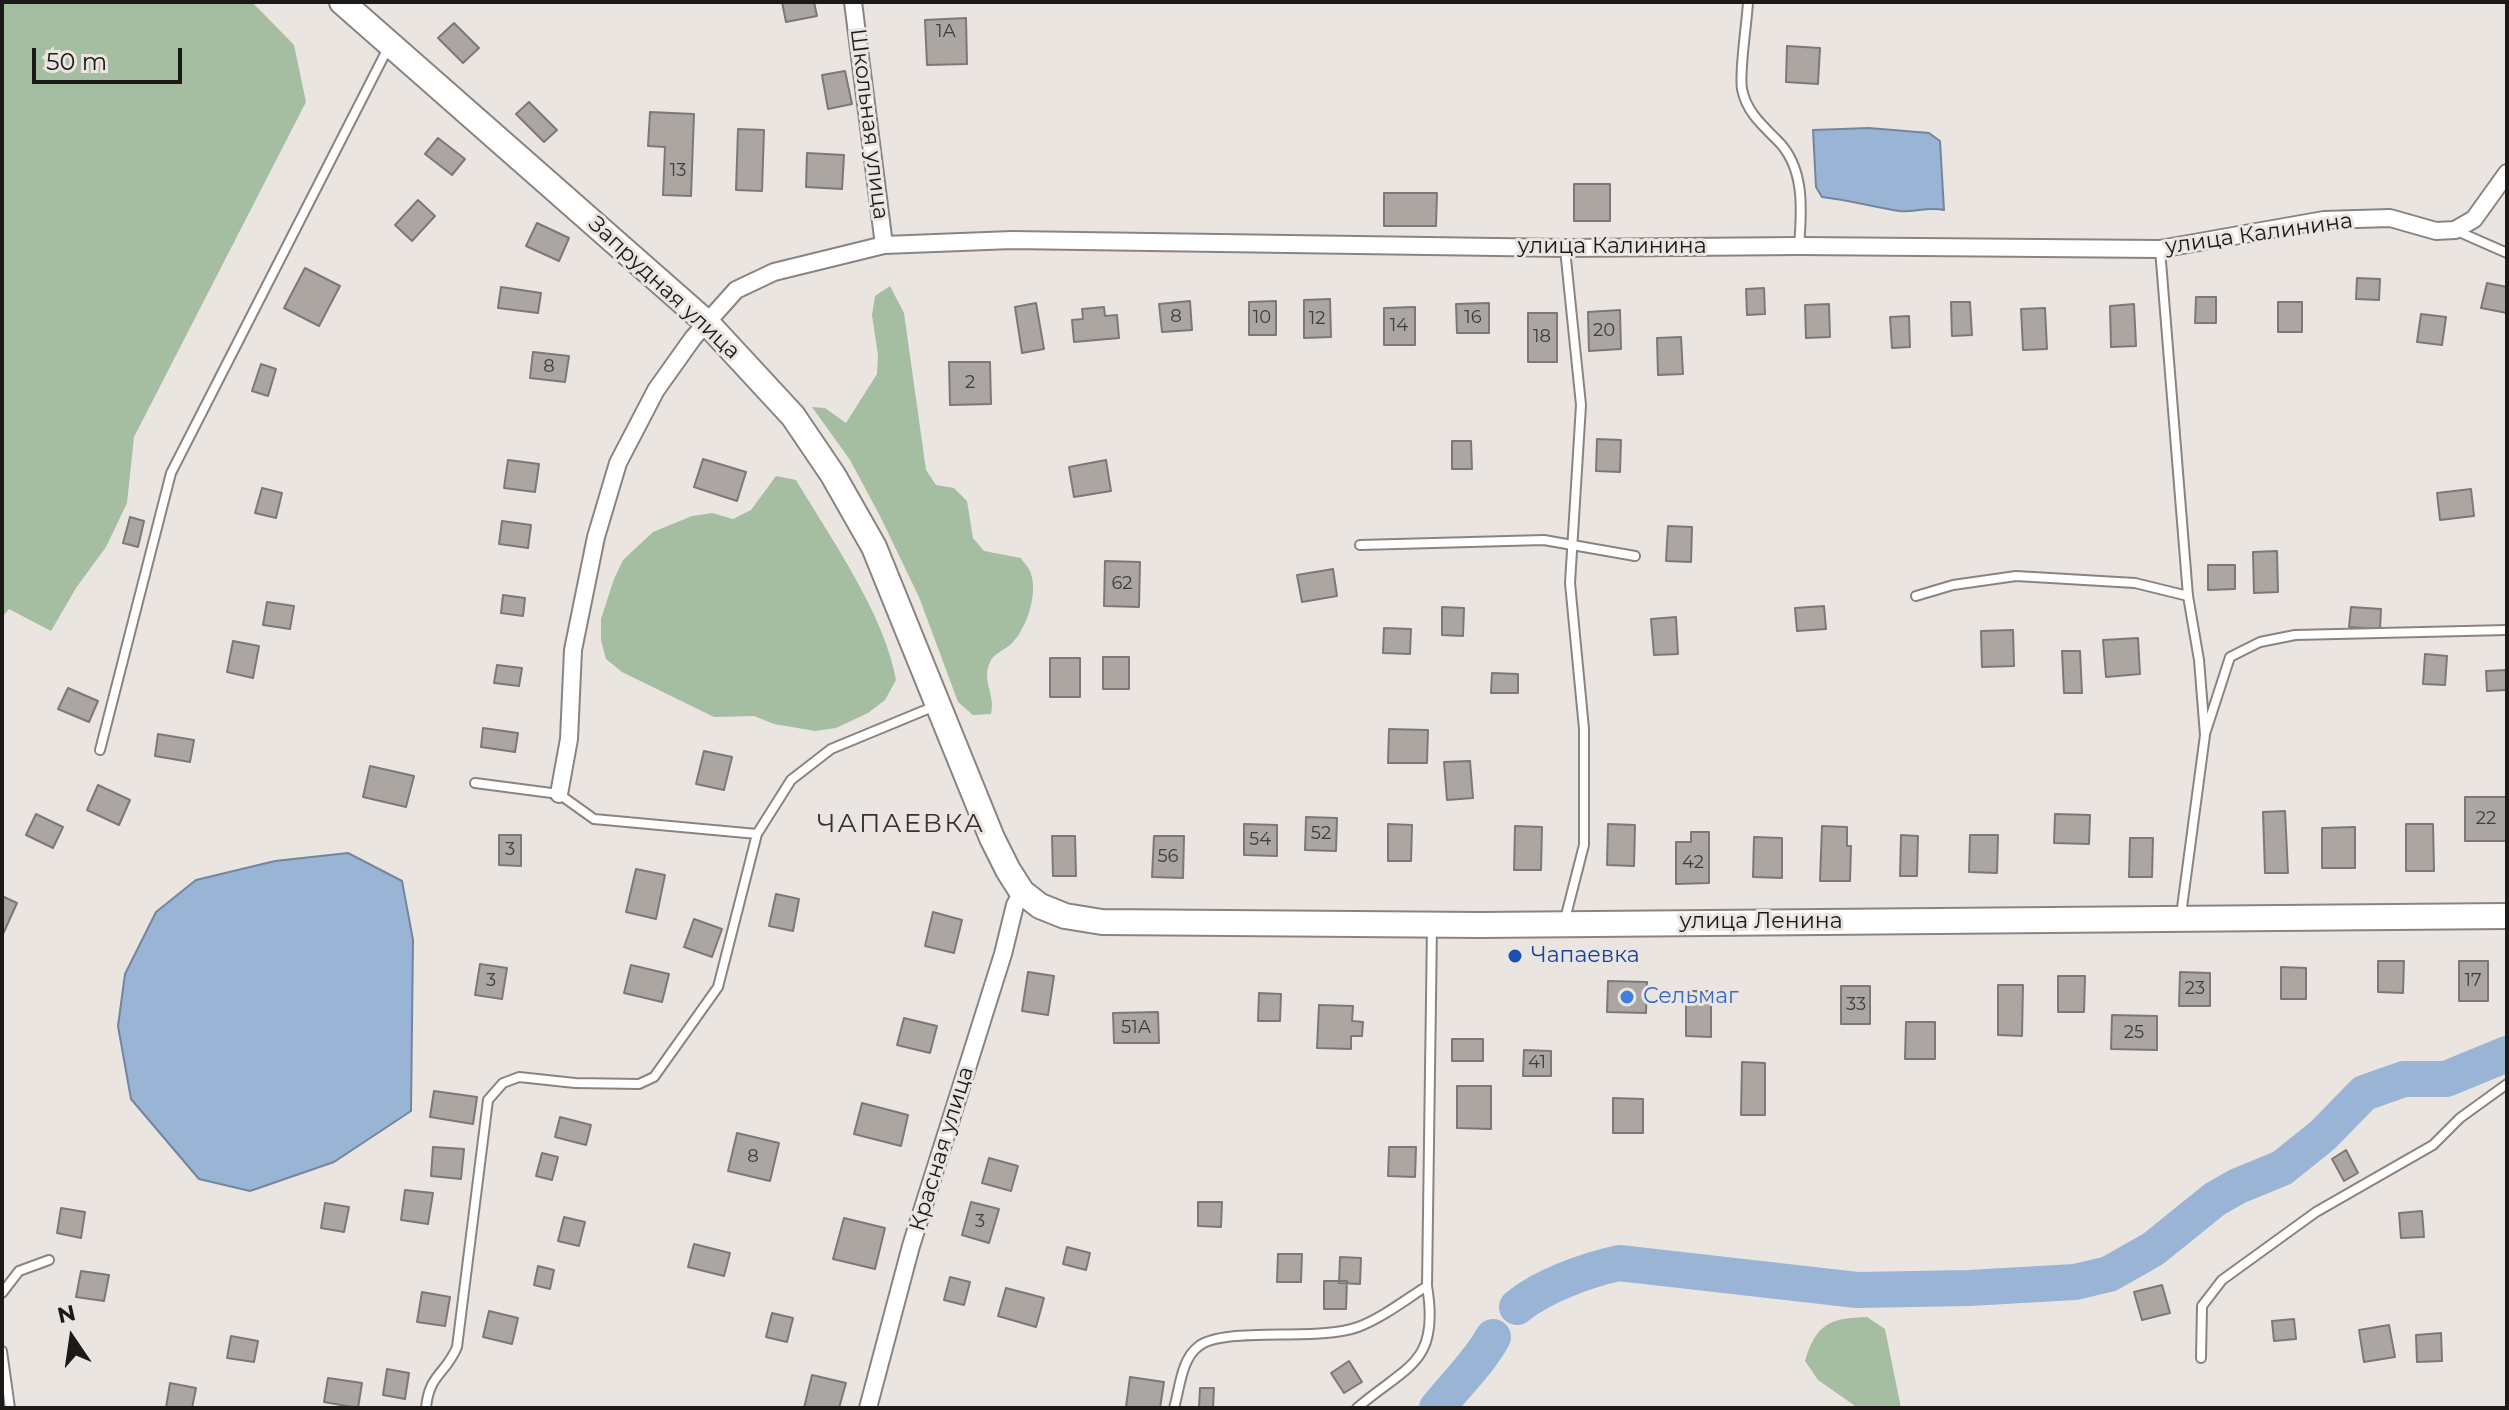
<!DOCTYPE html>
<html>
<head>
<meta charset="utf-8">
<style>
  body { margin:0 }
  #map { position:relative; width:2509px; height:1410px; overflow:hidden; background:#ebe5e2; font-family:Montserrat,sans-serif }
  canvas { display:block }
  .frame { position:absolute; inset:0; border:4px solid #1c1a19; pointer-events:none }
  .north { position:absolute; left:32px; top:1298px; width:80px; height:80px; -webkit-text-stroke:6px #ebe5e2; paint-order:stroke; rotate:347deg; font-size:22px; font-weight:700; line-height:32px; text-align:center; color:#1c1a19 }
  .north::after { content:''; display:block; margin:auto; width:28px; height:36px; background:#1c1a19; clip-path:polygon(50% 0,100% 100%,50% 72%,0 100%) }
  .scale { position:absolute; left:32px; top:48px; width:150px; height:36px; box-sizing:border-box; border:4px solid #1c1a19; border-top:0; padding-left:10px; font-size:24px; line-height:28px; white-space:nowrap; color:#1c1a19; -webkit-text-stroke:6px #ebe5e2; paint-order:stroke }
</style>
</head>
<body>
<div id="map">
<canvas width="2509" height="1410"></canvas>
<div class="frame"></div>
<div class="north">N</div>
<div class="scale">50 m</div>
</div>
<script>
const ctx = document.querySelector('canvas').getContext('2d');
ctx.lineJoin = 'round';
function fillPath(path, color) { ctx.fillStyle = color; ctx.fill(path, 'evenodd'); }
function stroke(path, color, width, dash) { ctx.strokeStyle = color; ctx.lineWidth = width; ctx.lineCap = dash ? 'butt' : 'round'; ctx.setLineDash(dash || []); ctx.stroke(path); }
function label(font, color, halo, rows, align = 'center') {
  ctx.font = font + ' Montserrat,sans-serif'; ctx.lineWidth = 6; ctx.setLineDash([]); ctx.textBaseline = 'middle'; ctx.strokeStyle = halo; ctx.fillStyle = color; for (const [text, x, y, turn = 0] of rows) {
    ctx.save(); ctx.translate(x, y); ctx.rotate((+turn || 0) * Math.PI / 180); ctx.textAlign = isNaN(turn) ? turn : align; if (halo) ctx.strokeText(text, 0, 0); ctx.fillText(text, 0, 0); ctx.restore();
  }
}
fillPath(new Path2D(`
  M2,2H252L294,45L306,102L134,437L127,503L106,547L76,588L51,631L9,609L2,617Z
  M890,286L904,313L926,470L936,485L954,488L967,501L973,538L984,551L1021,558C1024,563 1030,569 1031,574C1038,595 1026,630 1011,644C1005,650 995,653 991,660C980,681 996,693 991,714L973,715L958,702L919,597L880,516L850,460L812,407L825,408L846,423L877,374L878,355L872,315L875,296Z
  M776,476L796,480C831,539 884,613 896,680L885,700L868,713L836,728L815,731L774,724L754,716L714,717L622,672L606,659L601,640V619L614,579L623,560L653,532L692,516L712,513L733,519L751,510Z
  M1867,1317L1885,1329L1901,1408H1858L1818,1380L1805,1361C1816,1324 1830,1318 1867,1317Z`), '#a5bda0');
const water = new Path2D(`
  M1869,128L1929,133L1940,141L1944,210C1928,206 1914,213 1899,211C1873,207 1849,200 1822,197L1816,187L1813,130Z
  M348,853L402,881L413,940L411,1111L334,1162L250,1191L199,1179L131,1099L118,1026L125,974L156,912L196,880L275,861Z`);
fillPath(water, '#99b4d5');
stroke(water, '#74869d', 2);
stroke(new Path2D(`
  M1517,1307C1542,1286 1587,1270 1619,1263L1857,1290L1969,1288L2075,1282L2109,1274L2153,1249L2215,1199L2238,1186L2282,1168L2323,1135L2364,1093L2404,1079H2446L2507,1054
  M1437,1408C1456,1384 1478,1364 1493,1337`), '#99b4d5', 36);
const building = new Path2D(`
  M782,2H814L817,16L786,22Z
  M966,18L967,64L927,65L925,20Z
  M454,23L479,48L463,63L438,38Z
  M1787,46L1820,48L1818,84L1786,82Z
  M845,71L852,104L828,109L822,75Z
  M529,102L557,130L544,142L516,114Z
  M650,112L694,114L691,196L663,195L665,147L648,146Z
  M738,129L764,130L762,191L736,190Z
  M438,138L465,159L452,175L425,154Z
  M807,153L844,155L842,189L806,187Z
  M1574,184H1610V221H1574Z
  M1384,193H1437L1436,226H1384Z
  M418,200L435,216L412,241L395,225Z
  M537,223L569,238L559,261L526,246Z
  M305,268L340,286L319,326L284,308Z
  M2357,278L2380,279L2379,300L2356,299Z
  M2487,283L2507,287V313L2481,308Z
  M501,287L541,293L538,313L498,308Z
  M1764,288L1765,314L1747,315L1746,289Z
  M2196,297H2216V323H2195Z
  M1330,299L1331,337L1304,338V300Z
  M1190,301L1192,330L1162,332L1159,304Z
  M1276,301V335H1249V302Z
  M1951,302H1970L1972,335L1952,336Z
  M2278,302H2302V332H2278Z
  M1036,303L1044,349L1022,353L1015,307Z
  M1489,303V333H1457L1456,304Z
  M1829,304L1830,337L1806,338L1805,305Z
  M2134,304L2136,346L2111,347L2110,306Z
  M1104,307L1105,316L1117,315L1119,338L1074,342L1072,320L1083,319L1082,309Z
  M1415,307V345H1384V308Z
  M2045,308L2047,349L2023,350L2021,309Z
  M1620,310L1621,349L1589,351L1588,312Z
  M1528,313H1557V362H1528Z
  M2421,314L2446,317L2442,345L2417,342Z
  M1909,316L1910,347L1892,348L1890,317Z
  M1681,337L1683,374L1658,375L1657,338Z
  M533,352L569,356L565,382L530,378Z
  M949,362H990L991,404L950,405Z
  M261,364L276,369L268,396L252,391Z
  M1597,439L1621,440L1620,472L1596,471Z
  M1452,441H1471L1472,469H1452Z
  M703,459L746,472L737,501L694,487Z
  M508,460L539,464L535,492L504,488Z
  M1106,460L1111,491L1074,497L1069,467Z
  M262,488L282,493L276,518L255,513Z
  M2471,489L2474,516L2440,520L2437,493Z
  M130,517L144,521L138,547L123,543Z
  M502,521L531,525L528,548L499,544Z
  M1668,526L1692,527L1691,562L1666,561Z
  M2277,551L2278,592L2254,593L2253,552Z
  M1105,561L1140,562L1139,607L1104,606Z
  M2208,565H2235V589L2208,590Z
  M1333,569L1337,596L1302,602L1297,575Z
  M503,595L525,598L523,616L501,613Z
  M267,602L294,606L290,629L263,625Z
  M1824,606L1826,629L1797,631L1795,608Z
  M1442,607L1464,608L1463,636L1442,635Z
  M2351,607L2381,609L2380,629L2349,627Z
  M1676,617L1678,654L1654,655L1651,619Z
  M1384,628L1411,629L1410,654L1383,653Z
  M2013,630L2014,666L1982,667L1981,631Z
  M2138,638L2140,674L2106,677L2103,640Z
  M233,641L259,646L253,678L227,672Z
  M2062,651H2080L2082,693H2064Z
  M2425,654L2447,656L2445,685L2423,684Z
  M1103,657H1129V689H1103Z
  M1050,658H1080V697H1050Z
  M497,665L522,668L519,686L494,683Z
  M2507,670V690L2487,691L2486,671Z
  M1492,673L1518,674V693H1491Z
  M68,688L98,701L89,722L58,709Z
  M483,728L518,733L515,752L481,747Z
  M1389,729L1428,730L1427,763H1388Z
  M158,734L194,740L190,762L155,756Z
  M704,751L732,757L724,790L696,784Z
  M1470,761L1473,798L1447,800L1444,762Z
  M370,766L414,776L406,807L363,797Z
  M98,785L130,800L119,825L87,810Z
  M2465,797H2507V841H2465Z
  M2285,811L2288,873H2265L2263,812Z
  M36,814L63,827L53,848L26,835Z
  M2055,814L2090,815L2089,844L2054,843Z
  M1306,817L1337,818L1336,851L1305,850Z
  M1244,824L1277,825V856L1244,855Z
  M1388,824L1412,825L1411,861H1388Z
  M1608,824L1635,825L1634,866L1607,865Z
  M2406,824H2433L2434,871H2406Z
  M1515,826L1542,827L1541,870H1514Z
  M1822,826L1847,827V846H1851L1850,881H1820Z
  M2355,827V868H2322V828Z
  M1691,832H1709V883L1676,884V842H1691Z
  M499,835H521V866L499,865Z
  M1901,835L1918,836L1917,876H1900Z
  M1970,835H1998L1997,873L1969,872Z
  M1052,836H1075L1076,876H1053Z
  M1154,836H1184L1183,878L1152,877Z
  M1754,837L1782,838V878L1753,877Z
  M2130,838H2153L2152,877H2129Z
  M636,869L665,875L656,919L626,912Z
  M776,894L799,899L793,931L769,926Z
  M2,896L17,903L3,934L2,933Z
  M933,912L962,920L954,953L925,946Z
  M694,919L722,929L712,957L684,947Z
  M2378,961H2404L2403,993L2378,992Z
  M2459,961H2488V1001H2459Z
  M480,964L507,968L502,999L475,995Z
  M631,965L669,974L662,1002L624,993Z
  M2281,967L2306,968V999H2281Z
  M1028,972L1054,976L1048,1015L1022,1011Z
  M2180,972L2210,973V1006H2179Z
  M2058,976H2085L2084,1012H2058Z
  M1608,981L1647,982L1646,1013L1607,1012Z
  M1998,985H2023L2022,1036L1998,1035Z
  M1841,986H1870V1024H1841Z
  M1686,991H1711V1037L1686,1036Z
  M1259,993L1281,994L1280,1021H1258Z
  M1319,1005L1353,1006L1352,1021L1363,1022L1362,1036H1351V1049L1317,1048Z
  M1158,1012L1159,1043H1114L1113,1013Z
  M2112,1015L2157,1016V1050L2111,1049Z
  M904,1018L937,1026L930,1053L897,1045Z
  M1906,1022H1935V1059H1905Z
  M1452,1039H1483V1061H1452Z
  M1524,1050L1551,1051V1076H1523Z
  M1742,1062L1765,1063V1115H1741Z
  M1457,1086H1491V1129L1457,1128Z
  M434,1091L477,1097L473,1124L430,1117Z
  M1613,1098L1643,1099V1133H1613Z
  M862,1103L908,1115L901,1146L854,1134Z
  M560,1117L591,1125L586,1145L555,1137Z
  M737,1133L779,1143L770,1181L728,1171Z
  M433,1147L464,1149L461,1179L431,1176Z
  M1389,1147H1416L1415,1177L1388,1176Z
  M2346,1150L2358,1173L2344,1181L2332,1159Z
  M542,1153L558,1157L552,1180L536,1176Z
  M989,1158L1018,1166L1011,1191L982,1183Z
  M405,1190L433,1193L428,1224L401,1220Z
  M971,1202L999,1209L989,1243L962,1235Z
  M1198,1202H1222L1221,1227L1198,1226Z
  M325,1203L349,1207L344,1232L321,1228Z
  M61,1208L85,1212L81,1238L57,1233Z
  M2422,1211L2424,1237L2401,1238L2399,1213Z
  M564,1217L585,1222L579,1246L558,1241Z
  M844,1218L885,1228L875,1269L833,1259Z
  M694,1244L730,1253L724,1276L688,1267Z
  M1067,1247L1090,1253L1086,1270L1063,1264Z
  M1278,1254H1302L1301,1282H1277Z
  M1340,1257L1361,1258L1360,1284L1339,1283Z
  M538,1266L554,1270L550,1289L534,1285Z
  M81,1271L109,1275L104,1301L76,1297Z
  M950,1277L970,1282L964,1305L944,1300Z
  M1324,1281H1347L1346,1309H1324Z
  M2162,1285L2170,1313L2142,1320L2134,1292Z
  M1006,1288L1044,1298L1036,1327L998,1316Z
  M422,1292L450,1297L445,1326L417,1322Z
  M489,1311L518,1318L512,1344L483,1337Z
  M772,1313L793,1318L787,1342L766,1337Z
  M2294,1319L2296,1339L2274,1341L2272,1321Z
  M2389,1325L2395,1357L2364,1362L2359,1330Z
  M2441,1333L2442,1361L2417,1362L2416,1335Z
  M231,1336L258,1341L254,1362L227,1358Z
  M1349,1361L1362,1382L1344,1393L1331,1373Z
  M387,1369L409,1373L405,1399L383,1395Z
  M812,1375L846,1383L839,1408H804Z
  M1130,1377L1164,1382L1160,1408L1126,1407Z
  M328,1378L362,1383L358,1408L324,1402Z
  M170,1383L196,1388L192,1408H166Z
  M1200,1388H1214L1213,1408H1199Z`);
fillPath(building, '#aba6a2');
stroke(building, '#7d7875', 2);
const lane = new Path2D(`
  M1748,2C1747,23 1739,71 1742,89C1746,111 1762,125 1777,140C1805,167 1802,210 1799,246
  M2457,231L2507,253
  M2160,249L2188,596L2199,660L2205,735L2181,915
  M1360,545L1544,540L1635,556
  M1916,596L1953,585L2016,576L2135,583L2188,596
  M2206,731L2230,657L2260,642L2295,635L2507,630
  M100,750L171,473L388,48
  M475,783L559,794L594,819L757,834L791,780L831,749L935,706
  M1564,923L1584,845V729L1570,583L1581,405L1565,249
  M2,1293L19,1271L49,1260
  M2,1351L10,1408
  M2201,1358L2202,1306L2222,1280L2316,1212L2433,1145L2460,1118L2507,1084
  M426,1408C429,1374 446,1374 457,1347L488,1100L503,1083L519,1077L575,1083L639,1084L654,1077L718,987L757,834
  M1174,1408C1180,1388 1181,1359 1199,1346C1225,1326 1317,1342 1358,1327C1382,1318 1405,1300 1427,1286
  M1357,1408C1407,1365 1440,1364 1427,1286L1432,926`);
const street = new Path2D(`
  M853,2L884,245
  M559,794L569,739L573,650L596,537L618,463L656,390L693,338L736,290L774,272L884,245L1012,240L1565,248L1799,246L2160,249L2324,220L2390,218L2436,231L2455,230L2474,219L2507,173
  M868,1408L911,1246L1003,954L1015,905L1022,892`);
const secondary = new Path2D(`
  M342,2L707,323L793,416L833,475L874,547L992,838L1008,870L1022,892L1040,906L1065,916L1102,922L1480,925L2507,916`);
stroke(lane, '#8a8481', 12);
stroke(street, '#8a8481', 20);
stroke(secondary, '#8a8481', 28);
stroke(lane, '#fff', 8);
stroke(street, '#fff', 16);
stroke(secondary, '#fff', 24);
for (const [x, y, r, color] of [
  [1515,956,8,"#1a4fb4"],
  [1627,997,8,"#3f7fe0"]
]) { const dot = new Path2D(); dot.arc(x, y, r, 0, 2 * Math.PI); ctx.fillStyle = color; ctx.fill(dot); stroke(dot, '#ebe5e2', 3); }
label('18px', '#403d3b', null, [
  ["1А",946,32],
  ["13",678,171],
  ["8",1176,317],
  ["10",1262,318],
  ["16",1473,318],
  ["12",1317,319],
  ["14",1399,326],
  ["20",1604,331],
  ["18",1542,337],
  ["8",549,367],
  ["2",970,383],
  ["62",1122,584],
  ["22",2486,819],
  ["52",1321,834],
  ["54",1260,840],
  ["3",510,850],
  ["56",1168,857],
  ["42",1693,863],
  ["3",491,981],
  ["17",2473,981],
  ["23",2195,989],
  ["33",1856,1005],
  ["51А",1136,1028],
  ["25",2134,1033],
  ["41",1537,1063],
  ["8",753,1157],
  ["3",980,1222]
]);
label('22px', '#1c1a19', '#ebe5e2', [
  ["Школьная улица",869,124,83],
  ["улица Калинина",2259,234,-8],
  ["улица Калинина",1612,247],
  ["Запрудная улица",664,288,43],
  ["улица Ленина",1761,922],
  ["Красная улица",942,1149,-73]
]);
label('22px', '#164399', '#ebe5e2', [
  ["Чапаевка",1531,956]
], 'left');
label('22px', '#366cbe', '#ebe5e2', [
  ["Сельмаг",1643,997]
], 'left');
ctx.letterSpacing = '2px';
label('26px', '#373230', '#ebe5e2', [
  ["ЧАПАЕВКА",901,824]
]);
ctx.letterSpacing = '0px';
</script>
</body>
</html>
